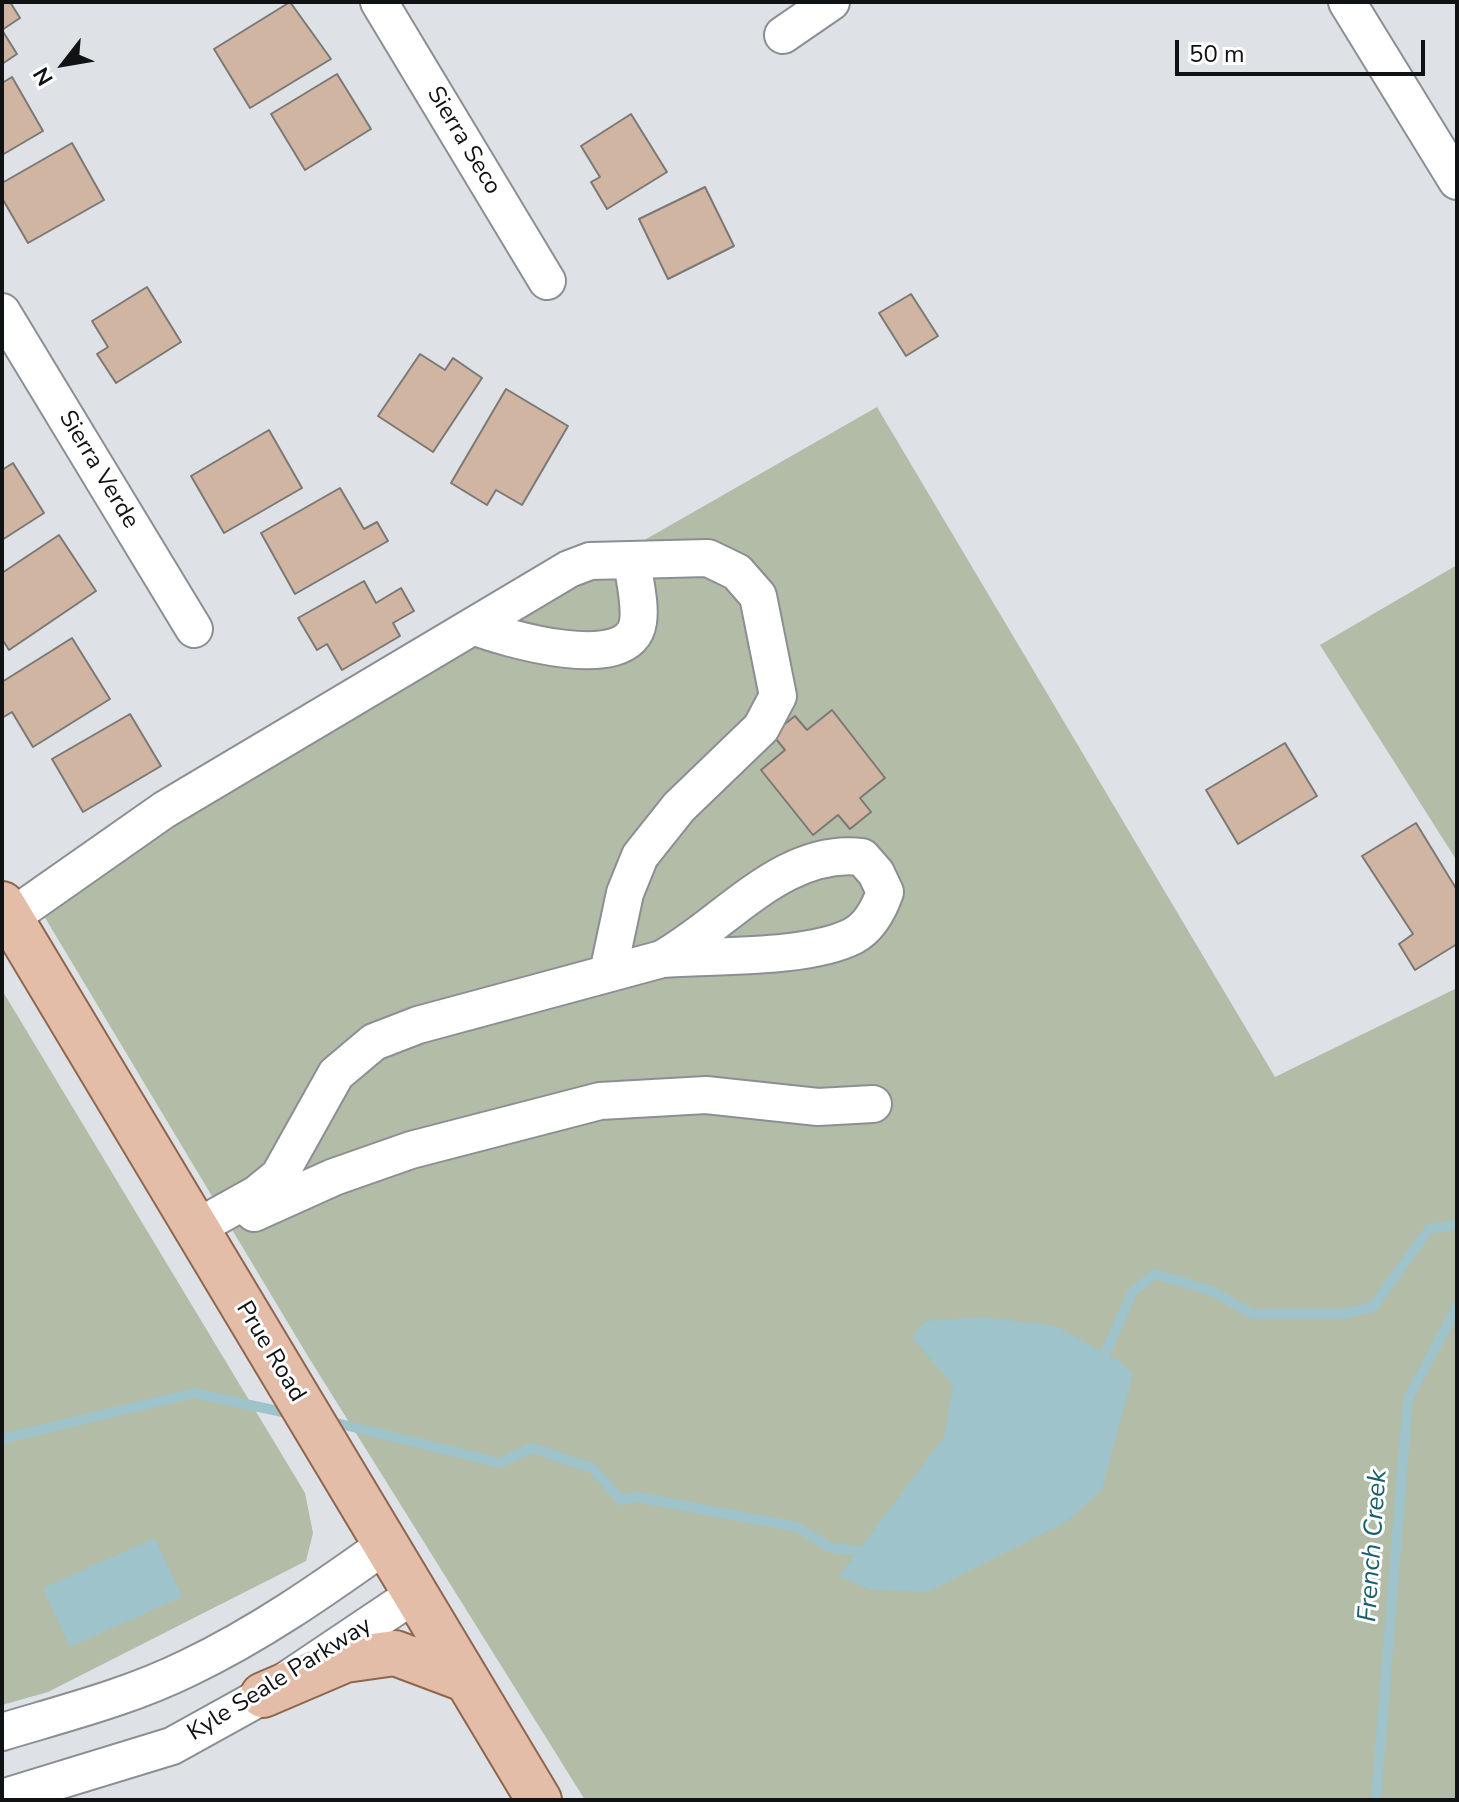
<!DOCTYPE html>
<html>
<head>
<meta charset="utf-8">
<style>
  body { margin:0 }
  #map { position:relative; width:1459px; height:1802px; overflow:hidden; background:#dee2e7; font-family:"Nunito Sans",sans-serif }
  canvas { display:block }
  .frame { position:absolute; inset:0; border:4px solid #111214; pointer-events:none }
  .north { position:absolute; left:24px; top:24px; width:80px; height:80px; -webkit-text-stroke:6px #fff; paint-order:stroke; rotate:239deg; font-size:22px; font-weight:700; line-height:32px; text-align:center; color:#111214 }
  .north::after { content:''; display:block; margin:auto; width:28px; height:36px; background:#111214; clip-path:polygon(50% 0,100% 100%,50% 72%,0 100%) }
  .scale { position:absolute; left:1175px; top:40px; width:250px; height:36px; box-sizing:border-box; border:4px solid #111214; border-top:0; padding-left:10px; font-size:24px; line-height:28px; white-space:nowrap; color:#111214; -webkit-text-stroke:6px #fff; paint-order:stroke }
</style>
</head>
<body>
<div id="map">
<canvas width="1459" height="1802"></canvas>
<div class="frame"></div>
<div class="north">N</div>
<div class="scale">50 m</div>
</div>
<script>
const ctx = document.querySelector('canvas').getContext('2d');
ctx.lineJoin = 'round';
function fillPath(path, color) { ctx.fillStyle = color; ctx.fill(path, 'evenodd'); }
function stroke(path, color, width, dash) { ctx.strokeStyle = color; ctx.lineWidth = width; ctx.lineCap = dash ? 'butt' : 'round'; ctx.setLineDash(dash || []); ctx.stroke(path); }
function label(font, color, halo, rows, align = 'center') {
  ctx.font = font + ' "Nunito Sans",sans-serif'; ctx.lineWidth = 6; ctx.setLineDash([]); ctx.textBaseline = 'middle'; ctx.strokeStyle = halo; ctx.fillStyle = color; for (const [text, x, y, turn = 0] of rows) {
    ctx.save(); ctx.translate(x, y); ctx.rotate((+turn || 0) * Math.PI / 180); ctx.textAlign = isNaN(turn) ? turn : align; if (halo) ctx.strokeText(text, 0, 0); ctx.fillText(text, 0, 0); ctx.restore();
  }
}
fillPath(new Path2D(`
  M877,407L1275,1077L1457,988V1800H585L309,1358L44,916L50,880Z
  M1457,565V861L1320,645Z
  M2,990L305,1493L313,1533L306,1561L48,1692L2,1705Z`), '#b2bca6');
fillPath(new Path2D(`
  M982,1317L1056,1326L1122,1363L1133,1374L1102,1490L1066,1522L928,1592L871,1590L839,1576L944,1437L953,1385L912,1338L925,1321Z
  M155,1538L182,1597L70,1647L43,1588Z`), '#9ec3cb');
stroke(new Path2D(`
  M1100,1365L1132,1293L1154,1274L1212,1291L1253,1314H1342L1373,1307L1429,1229L1457,1225
  M328,1421L500,1463L532,1448L592,1468L621,1500L637,1497L797,1527L831,1548L869,1552
  M2,1439L194,1393L292,1414
  M1376,1800L1408,1399L1457,1307`), '#9ec3cb', 10);
const building = new Path2D(`
  M2,2H10L20,18L2,30Z
  M290,2L331,59L250,108L214,49Z
  M2,30L17,54L2,64Z
  M337,74L371,129L305,170L271,114Z
  M12,77L43,131L2,155V83Z
  M631,114L667,172L607,209L591,182L600,177L581,146Z
  M72,143L104,200L28,243L2,198V183Z
  M705,187L734,246L668,279L639,219Z
  M147,287L181,342L116,383L97,354L108,347L92,321Z
  M911,294L938,336L906,356L879,313Z
  M420,354L445,370L453,358L482,378L433,452L378,416Z
  M506,389L568,426L522,505L496,490L487,505L451,483Z
  M269,430L302,488L224,533L191,476Z
  M13,463L44,513L2,540V470Z
  M340,488L364,529L377,522L388,541L295,594L261,533Z
  M59,535L96,591L9,650L2,639V573Z
  M364,581L376,603L401,588L414,611L393,623L400,636L342,670L327,644L317,650L298,618Z
  M72,638L110,699L33,747L12,712L2,718V682Z
  M832,710L885,778L860,798L871,812L850,829L838,815L813,835L761,770L785,750L772,734L795,716L807,730Z
  M130,714L161,766L83,812L52,759Z
  M1285,743L1317,796L1238,844L1206,790Z
  M1416,823L1457,890V944L1415,970L1399,944L1413,934L1362,856Z`);
fillPath(building, '#d1b5a3');
stroke(building, '#7c7874', 2);
const minor = new Path2D(`
  M379,2L547,281
  M1347,2L1457,181
  M783,35L831,2
  M2,312L194,629
  M473,626C504,638 631,676 638,622C641,604 634,579 632,560
  M10,918L164,810L569,569L590,561L708,558L737,572L758,596L778,696L761,728L679,807L640,856L625,893L608,973
  M254,1213L334,1177L411,1150L600,1101L706,1095L818,1107L873,1104
  M196,1228L257,1194L279,1176L336,1074L374,1042L418,1025L662,959C725,924 784,847 862,857L876,873L885,892C879,909 870,927 853,936C808,959 714,955 662,959
  M2,1732C65,1713 129,1697 188,1668C259,1634 322,1590 385,1545
  M2,1798L172,1746L266,1694L415,1594`);
const major = new Path2D(`
  M2,904L539,1800
  M263,1695L345,1660L395,1653L467,1680`);
stroke(minor, '#8b8f93', 40);
stroke(major, '#8e654d', 48);
stroke(minor, '#fff', 36);
stroke(major, '#e3bda7', 44);
label('24px', '#111214', '#fff', [
  ["Sierra Seco",463,141,59],
  ["Sierra Verde",98,470,59],
  ["Prue Road",270,1352,59],
  ["Kyle Seale Parkway",280,1680,-32]
]);
label('italic 26px', '#17606d', '#fff', [
  ["French Creek",1374,1546,-86]
]);
</script>
</body>
</html>
